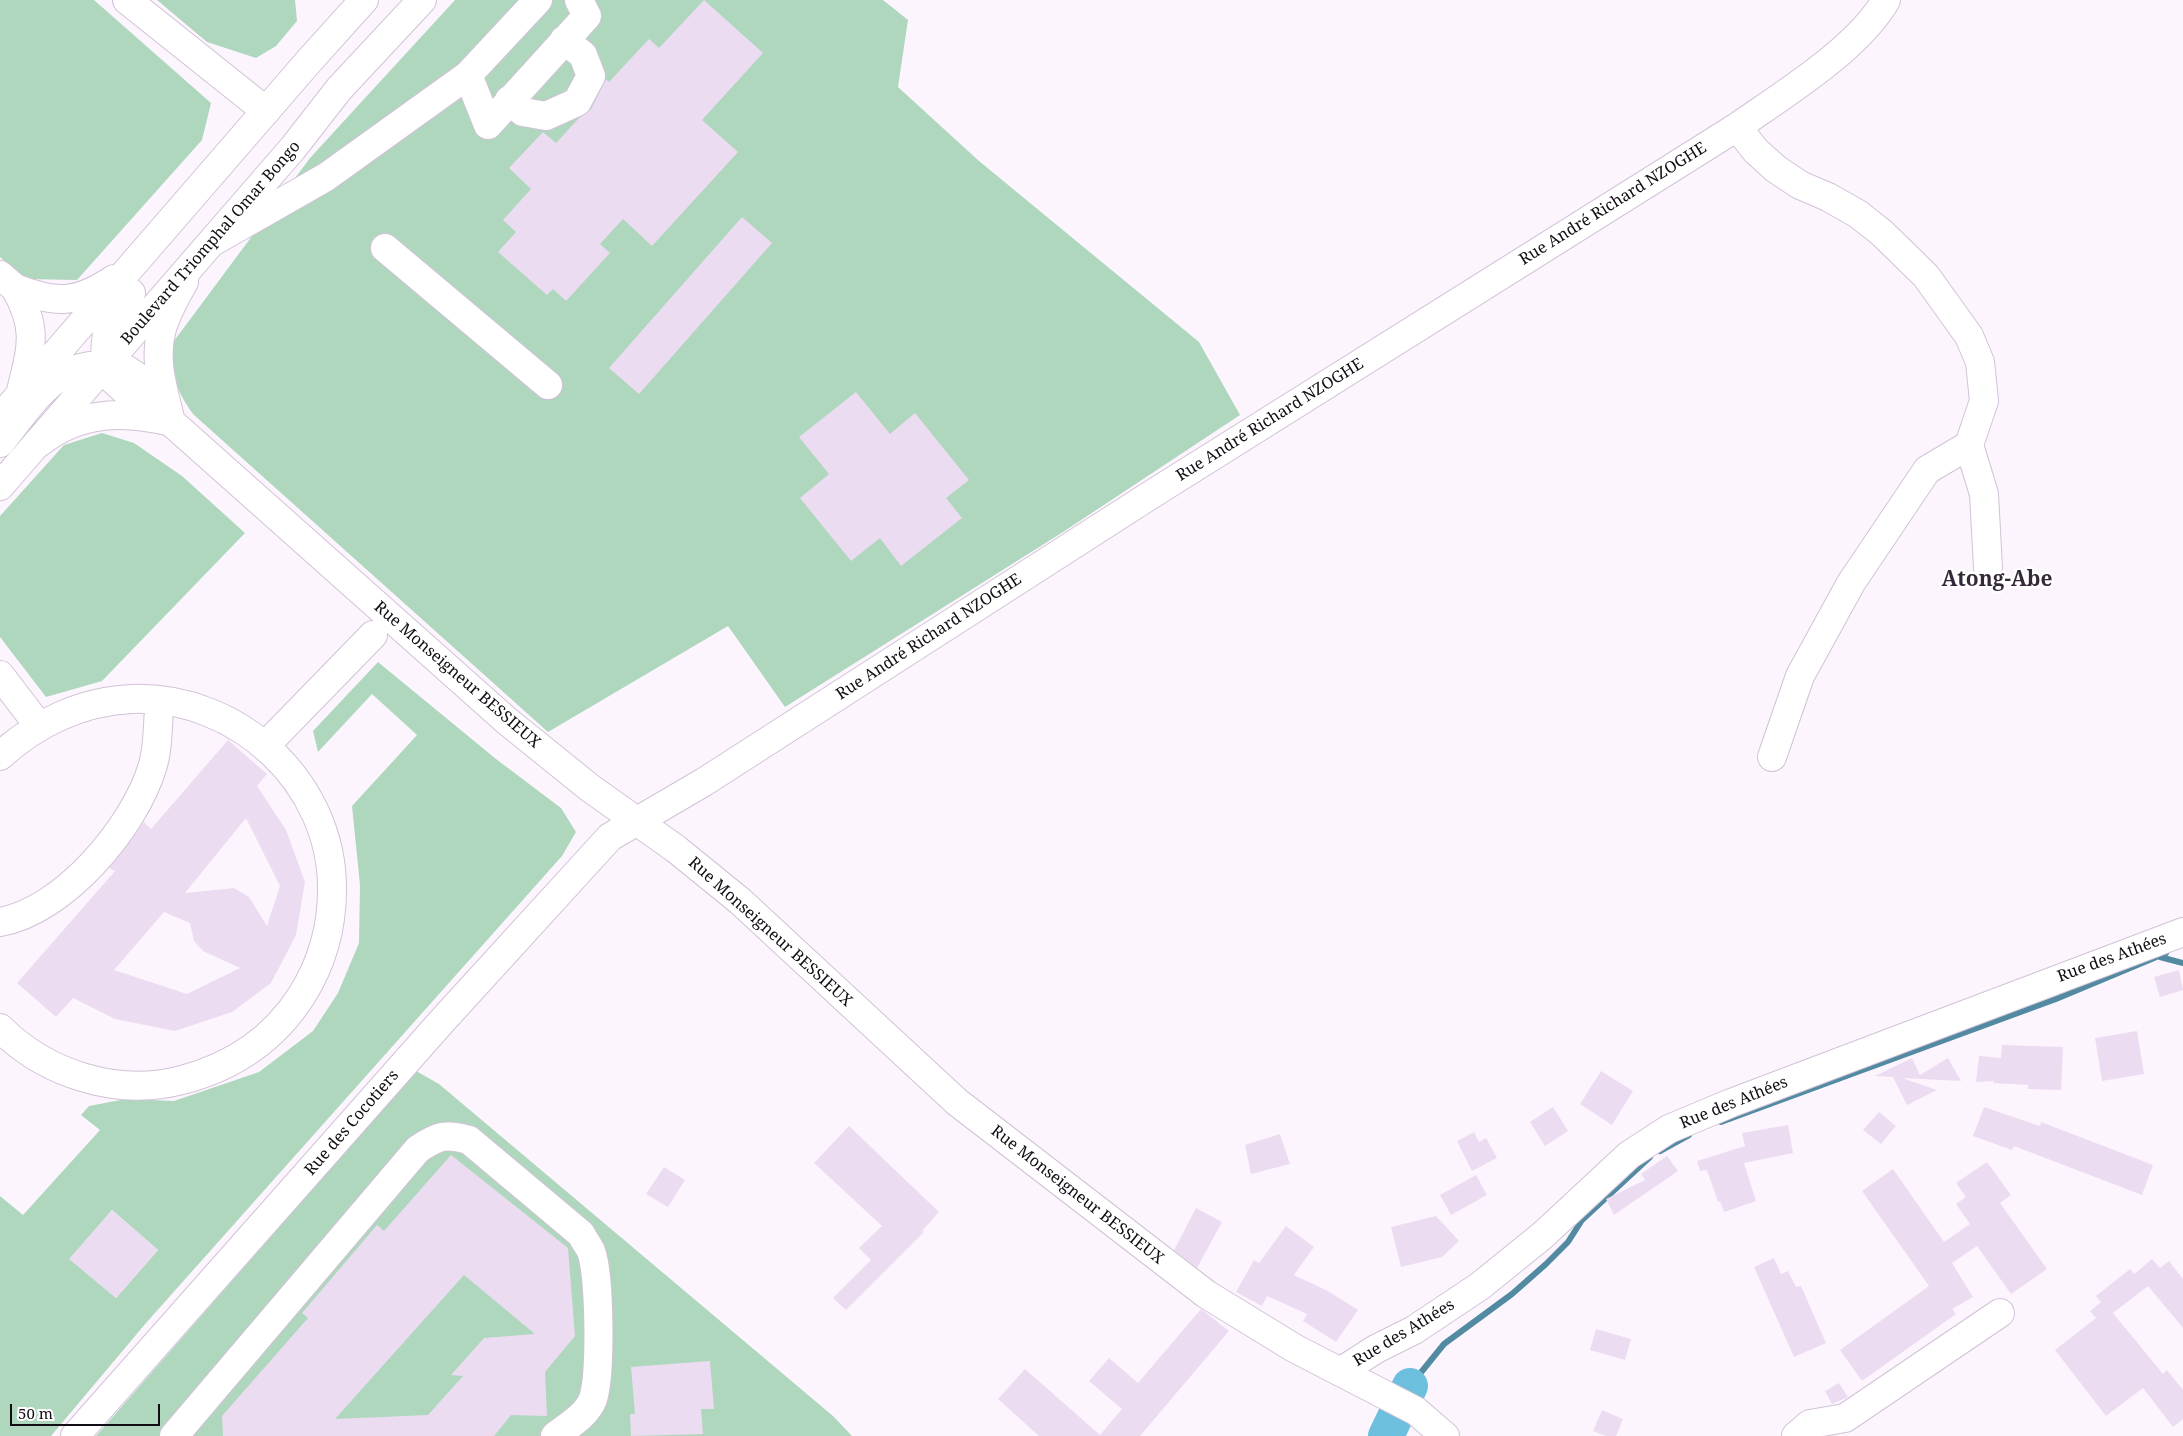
<!DOCTYPE html>
<html>
<head>
<meta charset="utf-8">
<style>
  body { margin:0 }
  #map { position:relative; width:2183px; height:1436px; overflow:hidden; background:#fcf5fe; font-family:"Noto Serif",serif }
  canvas { display:block }
  .scale { position:absolute; left:10px; top:1404px; width:150px; height:22px; box-sizing:border-box; border:2px solid #120d14; border-top:0; padding-left:6px; font-size:15px; line-height:18px; white-space:nowrap; color:#120d14; -webkit-text-stroke:4px #fff; paint-order:stroke }
</style>
</head>
<body>
<div id="map">
<canvas width="2183" height="1436"></canvas>
<div class="scale">50 m</div>
</div>
<script>
const ctx = document.querySelector('canvas').getContext('2d');
ctx.lineJoin = 'round';
function fillPath(path, color) { ctx.fillStyle = color; ctx.fill(path, 'evenodd'); }
function stroke(path, color, width, dash) { ctx.strokeStyle = color; ctx.lineWidth = width; ctx.lineCap = dash ? 'butt' : 'round'; ctx.setLineDash(dash || []); ctx.stroke(path); }
function label(font, color, halo, rows, align = 'center') {
  ctx.font = font + ' "Noto Serif",serif'; ctx.lineWidth = 5; ctx.setLineDash([]); ctx.textBaseline = 'middle'; ctx.strokeStyle = halo; ctx.fillStyle = color; for (const [text, x, y, turn = 0] of rows) {
    ctx.save(); ctx.translate(x, y); ctx.rotate((+turn || 0) * Math.PI / 180); ctx.textAlign = isNaN(turn) ? turn : align; if (halo) ctx.strokeText(text, 0, 0); ctx.fillText(text, 0, 0); ctx.restore();
  }
}
fillPath(new Path2D(`
  M0,0H94L211,103L202,140L77,280L24,279L0,257Z
  M157,0H295L297,21L276,46L256,58L207,42Z
  M455,0H883L908,20L898,87L979,161L1199,342L1240,415L1063,532L785,707L728,626L548,732L194,415C175,390 170,371 174,341L310,158Z
  M102,433L134,443L182,476L245,533L102,681L46,697L0,637V516L64,445Z
  M378,662L496,759L561,808L576,832L562,856L146,1323L51,1436H0V1196L23,1215L100,1130L81,1115L89,1106L126,1099L174,1101L259,1072L313,1031L338,993L359,943L360,885L352,806L417,735L372,694L318,752L313,731ZM112,1210L158,1250L116,1298L70,1259Z
  M416,1071L439,1084L833,1416L852,1436H96Z`), '#afd7be');
stroke(new Path2D(`
  M2160,957L2183,963
  M1721,1122L2056,999L2166,953
  M1660,1151L1689,1135
  M1410,1386L1444,1344L1512,1294L1546,1264L1568,1242L1582,1220L1650,1157`), '#528aa1', 6);
stroke(new Path2D(`
  M1386,1436L1410,1386`), '#6dc0dd', 36);
fillPath(new Path2D(`
  M704,0L763,53L702,120L738,152L652,246L623,219L600,244L610,253L566,301L553,289L547,295L498,252L516,232L503,220L531,189L509,168L543,132L556,143L579,118L591,109L606,79L609,82L649,39L659,48Z
  M742,217L772,243L639,394L609,368Z
  M856,392L890,434L915,413L969,480L946,498L962,518L901,566L880,538L851,561L800,498L829,474L799,437Z
  M228,740L267,774L257,786L286,830L305,882L296,935L271,983L232,1012L175,1031L115,1019L73,998L56,1017L17,983L115,871L109,868L144,822L151,829ZM246,818L280,886L267,926L249,897L234,888L185,893ZM164,912L190,923L194,941L203,951L240,968L187,994L114,970Z
  M2179,970L2183,990L2160,997L2154,977Z
  M2137,1031L2144,1074L2102,1081L2095,1038Z
  M2002,1045L2063,1047L2061,1090L2028,1089V1085L1993,1083L1994,1081L1976,1082L1979,1056L2001,1058Z
  M1912,1058L1920,1075L1948,1058L1961,1081L1902,1078L1937,1090L1907,1105L1893,1077L1875,1076Z
  M1601,1071L1633,1091L1612,1125L1580,1104Z
  M1553,1107L1568,1131L1545,1146L1530,1122Z
  M1984,1107L2040,1126L2041,1122L2153,1165L2142,1195L2014,1146L2012,1150L1973,1136Z
  M1879,1112L1896,1126L1881,1144L1863,1130Z
  M1788,1125L1793,1153L1744,1163L1756,1201L1724,1212L1720,1201L1718,1202L1707,1170L1700,1171L1697,1161L1745,1146L1742,1133Z
  M849,1126L939,1212L922,1231L924,1232L846,1310L833,1298L871,1260L859,1248L882,1226L814,1163Z
  M1474,1132L1479,1142L1486,1138L1497,1158L1472,1171L1457,1141Z
  M1280,1134L1290,1164L1251,1174L1245,1145Z
  M451,1155L568,1248L575,1336L545,1372L547,1416L511,1415L494,1436H223L222,1416L308,1318L302,1313L377,1225L384,1231ZM464,1275L535,1334L484,1338L451,1375L463,1376L428,1415L335,1419Z
  M1667,1156L1678,1171L1614,1215L1606,1199L1645,1180L1641,1174Z
  M1987,1162L2011,1195L2000,1203L2047,1269L2011,1294L1977,1246L1952,1263L1973,1297L1952,1309L1956,1314L1862,1381L1840,1350L1929,1286L1862,1191L1893,1169L1944,1242L1970,1224L1956,1204L1966,1197L1956,1183Z
  M664,1167L685,1180L668,1207L646,1194Z
  M1476,1175L1487,1195L1451,1215L1440,1195Z
  M1196,1208L1222,1222L1197,1268L1174,1250Z
  M112,1210L158,1250L116,1298L69,1259Z
  M1436,1216L1459,1241L1442,1257L1401,1267L1391,1227Z
  M1286,1226L1314,1247L1294,1275L1328,1291L1358,1310L1336,1342L1303,1321L1307,1314L1267,1296L1262,1306L1236,1292L1254,1260L1259,1263Z
  M1774,1258L1781,1274L1788,1271L1796,1287L1801,1286L1826,1343L1794,1357L1754,1267Z
  M2152,1259L2160,1268L2169,1261L2183,1279V1328L2148,1286L2113,1313L2163,1374L2167,1370L2183,1390V1419L2173,1427L2143,1388L2106,1416L2055,1350L2096,1318L2090,1311L2101,1302L2096,1296L2130,1269L2134,1274Z
  M1201,1309L1229,1331L1140,1436H1039L998,1399L1025,1369L1100,1435L1122,1409L1089,1381L1109,1358L1138,1383Z
  M1596,1329L1631,1339L1625,1360L1590,1350Z
  M710,1361L714,1409H701L703,1434L631,1436L630,1414H635L631,1367Z
  M1839,1383L1848,1397L1832,1404L1825,1391Z
  M1602,1410L1623,1419L1616,1436H1606L1593,1431Z`), '#ecdcf1');
const minor = new Path2D(`
  M127,0L266,111
  M468,75L488,125L587,16L579,0
  M509,100L523,112L546,116L577,102L591,76L583,55L564,40
  M1737,127L1756,151L1776,169L1800,185L1828,197L1858,214L1882,233L1926,276L1969,336L1980,362L1984,401L1969,445L1984,494L1988,568
  M214,241L326,177L468,75L538,0
  M385,248L548,385
  M0,275L15,288
  M155,418L110,377L106,364C131,363 152,392 167,408
  M171,422C163,388 151,354 165,320C170,307 177,294 184,282
  M39,443C78,411 124,410 171,422L507,721L590,788L676,849L740,901L957,1102L1206,1294L1294,1348L1416,1411L1445,1436
  M0,675L39,726
  M265,746L373,635
  M0,756C36,723 82,701 132,699C238,695 333,783 332,890C332,927 322,963 302,995C274,1039 232,1067 182,1080C117,1097 46,1074 0,1028
  M1772,757L1800,676L1851,583L1927,470L1969,445
  M0,922C64,911 134,827 152,768C159,748 157,722 160,700
  M1340,1372L1376,1349L1414,1330L1480,1286L1543,1235L1629,1155L1669,1129L1731,1103L2183,932
  M75,1436L443,1020L610,837L704,782L1149,496L1737,127C1783,95 1858,49 1886,0
  M174,1436L418,1149C438,1136 445,1133 469,1140L581,1234C584,1240 588,1245 591,1251C600,1274 601,1374 593,1399C587,1415 568,1426 555,1436
  M1796,1436L1810,1424L1845,1418L2000,1313`);
const major = new Path2D(`
  M15,288C56,304 77,304 114,279
  M15,288C39,329 31,349 21,391
  M106,364C103,330 110,318 131,293
  M0,418L309,61L364,0
  M0,443C19,420 38,389 64,374C76,367 92,366 106,364
  M0,486L293,148L339,89L422,0`);
stroke(minor, '#d2c2d7', 30);
stroke(major, '#d2c2d7', 30);
stroke(minor, '#fff', 28);
stroke(major, '#fff', 28);
label('16px', '#120d14', '#fff', [
  ["Rue André Richard NZOGHE",1613,204,-32],
  ["Boulevard Triomphal Omar Bongo",211,243,-49],
  ["Rue André Richard NZOGHE",1270,420,-32],
  ["Rue André Richard NZOGHE",929,637,-33],
  ["Rue Monseigneur BESSIEUX",457,675,41],
  ["Rue Monseigneur BESSIEUX",770,932,42],
  ["Rue des Athées",2112,958,-20],
  ["Rue des Athées",1734,1103,-22],
  ["Rue des Cocotiers",352,1123,-49],
  ["Rue Monseigneur BESSIEUX",1077,1195,38],
  ["Rue des Athées",1404,1333,-31]
]);
label('bold 21px', '#352939', '#fff', [
  ["Atong-Abe",1997,580]
]);
</script>
</body>
</html>
